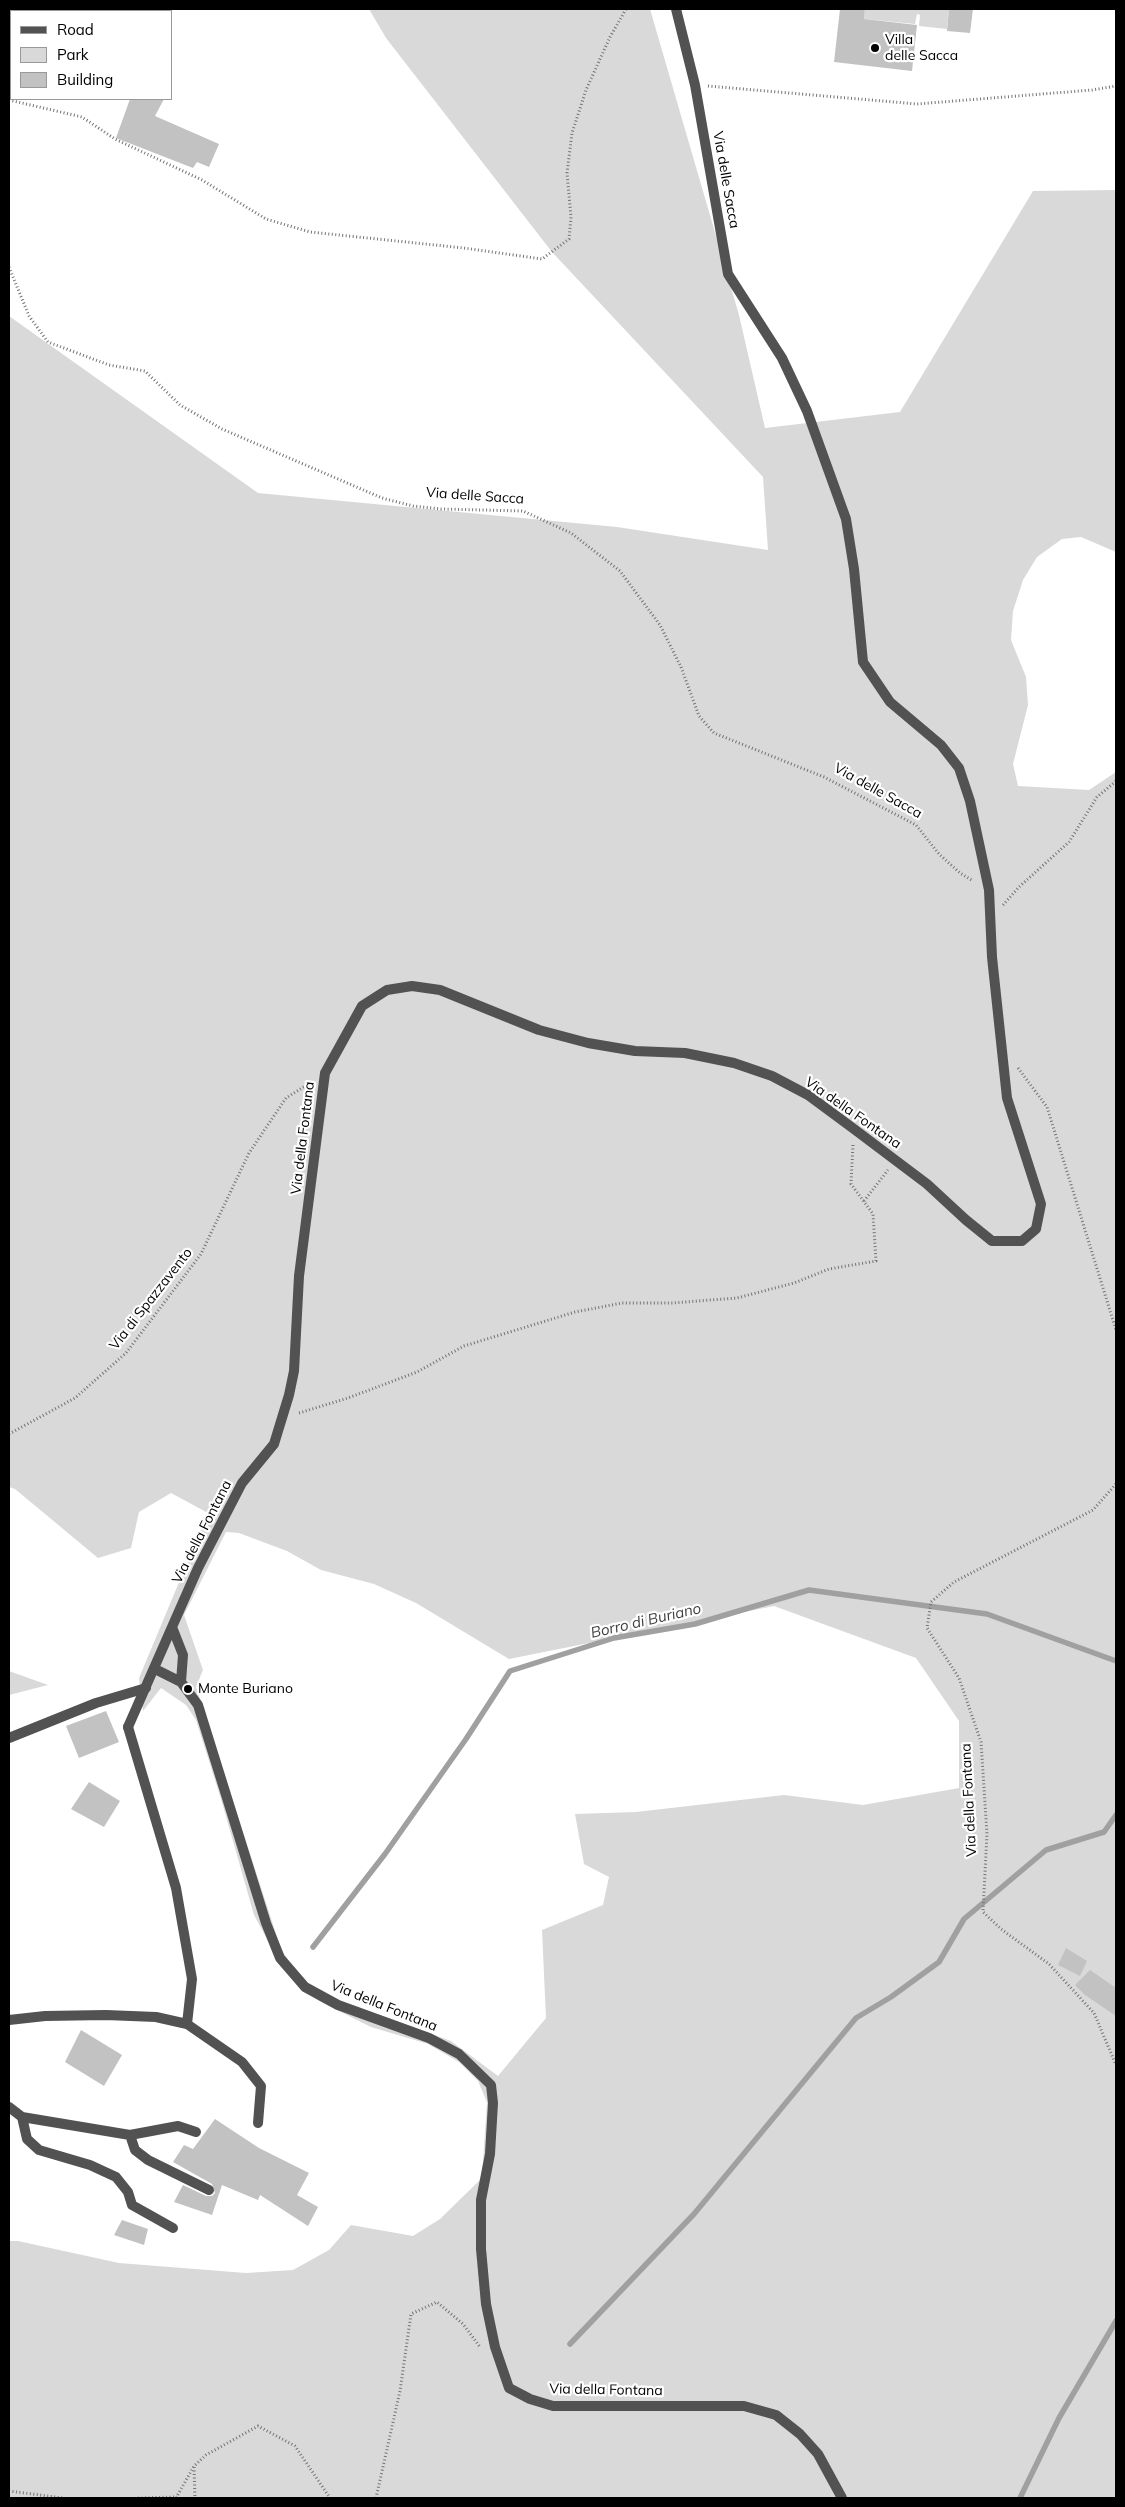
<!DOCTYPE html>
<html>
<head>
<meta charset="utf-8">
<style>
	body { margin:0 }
	#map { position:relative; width:1125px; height:2507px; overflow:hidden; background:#fff; font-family:Mulish,sans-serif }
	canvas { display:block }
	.frame { position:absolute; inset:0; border:10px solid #000; pointer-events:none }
	.legend { position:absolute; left:10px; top:10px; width:162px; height:90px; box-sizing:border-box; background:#fff; border:1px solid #999; margin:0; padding:6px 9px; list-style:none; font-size:15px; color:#000 }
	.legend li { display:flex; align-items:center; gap:10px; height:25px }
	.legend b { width:25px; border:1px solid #999 }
</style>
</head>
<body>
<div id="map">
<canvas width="1125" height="2507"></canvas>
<div class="frame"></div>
<ul class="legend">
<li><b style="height:6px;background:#525252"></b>Road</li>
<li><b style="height:14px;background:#d9d9d9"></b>Park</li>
<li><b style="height:14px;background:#c2c2c2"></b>Building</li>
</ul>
</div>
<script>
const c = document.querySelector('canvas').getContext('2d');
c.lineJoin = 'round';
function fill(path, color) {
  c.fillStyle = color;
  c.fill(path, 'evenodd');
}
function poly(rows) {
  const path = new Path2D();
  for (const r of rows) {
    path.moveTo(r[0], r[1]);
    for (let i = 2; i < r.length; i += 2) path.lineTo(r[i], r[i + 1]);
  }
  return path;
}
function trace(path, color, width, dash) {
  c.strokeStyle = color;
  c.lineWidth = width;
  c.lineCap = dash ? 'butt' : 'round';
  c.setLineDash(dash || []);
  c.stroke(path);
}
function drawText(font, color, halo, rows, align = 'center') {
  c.font = font + ' Mulish,sans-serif';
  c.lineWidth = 4.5;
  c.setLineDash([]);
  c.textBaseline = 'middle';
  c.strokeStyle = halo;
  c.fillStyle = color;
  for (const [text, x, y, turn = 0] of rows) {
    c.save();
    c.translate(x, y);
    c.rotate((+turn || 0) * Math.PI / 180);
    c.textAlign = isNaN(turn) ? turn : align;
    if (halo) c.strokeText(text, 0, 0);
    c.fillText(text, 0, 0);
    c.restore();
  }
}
fill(poly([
	[369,9,650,9,739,315,765,428,900,412,1033,191,1116,190,1116,552,1081,537,1062,539,1037,557,1023,580,1013,611,1011,640,1026,677,1028,705,1013,764,1018,786,1089,790,1116,772,1116,2498,9,2498,9,2241,18,2241,119,2263,246,2273,293,2270,329,2250,351,2225,413,2236,440,2219,482,2178,487,2102,478,2081,459,2062,428,2044,371,2027,319,2001,302,1988,282,1967,254,1915,221,1799,196,1720,186,1705,161,1688,143,1711,139,1678,208,1513,171,1493,139,1512,131,1548,98,1558,15,1489,9,1487,9,316,258,493,617,527,768,550,763,477,552,252,386,38],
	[226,1532,239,1533,287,1551,321,1570,374,1584,416,1603,509,1659,774,1606,916,1658,959,1721,959,1788,863,1805,784,1795,636,1812,575,1814,584,1864,609,1877,603,1905,542,1930,546,2018,498,2076,451,2041,333,1998,311,1986,295,1971,281,1949,196,1687,203,1670,184,1615],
	[865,9,949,9,947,29,919,26,920,15,917,14,915,24,864,19],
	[9,1671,48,1685,9,1695]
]), '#d9d9d9');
trace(poly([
	[313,1947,385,1854,466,1739,510,1671,614,1638,695,1624,809,1590,987,1614,1116,1661],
	[570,2344,694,2214,856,2018,891,1997,939,1962,964,1919,1046,1850,1104,1832,1116,1815],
	[1020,2498,1059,2418,1116,2321]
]), '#a0a0a0', 5.5);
fill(poly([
	[840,9,865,9,864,19,917,25,912,71,834,62],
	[949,9,973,9,970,33,947,31],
	[130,99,164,99,155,116,219,144,209,167,197,162,193,168,116,138],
	[106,1711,119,1742,79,1758,66,1726],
	[89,1782,120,1801,104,1827,71,1809],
	[1066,1948,1087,1961,1080,1976,1058,1965],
	[1090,1970,1116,1988,1116,2016,1085,1995,1075,1985],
	[81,2030,122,2055,104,2086,65,2062],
	[215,2119,259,2148,309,2173,297,2195,318,2207,308,2226,260,2195,258,2200,222,2185,212,2215,174,2202,183,2185,206,2196,212,2196,215,2193,212,2184,173,2162,184,2145,193,2149],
	[122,2220,148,2229,144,2245,114,2235]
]), '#c2c2c2');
trace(poly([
	[708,86,917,104,1092,90,1116,86],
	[9,100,82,117,115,139,202,180,266,219,310,232,464,248,542,259,569,239,571,217,567,173,572,133,586,90,610,37,626,9],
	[9,267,29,316,48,342,109,365,145,371,180,405,222,429,382,498,413,506,441,509,523,511,571,533,620,571,660,625,681,667,699,716,714,733,824,777,916,825,939,854,960,873,973,881],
	[1003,905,1019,887,1069,842,1097,797,1116,781],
	[1018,1068,1047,1107,1116,1330],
	[864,1201,888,1170],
	[299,1413,348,1398,417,1372,464,1346,575,1312,622,1303,672,1303,737,1298,794,1283,829,1269,876,1261,873,1214,851,1184,853,1144],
	[9,1434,75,1398,126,1353,201,1254,249,1153,286,1098,310,1083],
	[1116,1484,1093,1510,954,1582,931,1602,927,1628,959,1678,981,1742,987,1834,983,1912,1001,1929,1049,1964,1094,2013,1116,2065],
	[194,2467,195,2498],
	[9,2491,63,2498],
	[138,2498,177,2497],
	[176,2498,194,2466,206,2455,258,2426,295,2446,330,2498],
	[376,2498,400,2391,411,2314,437,2302,463,2324,480,2347]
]), '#747474', 3, [1, 2.5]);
trace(poly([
	[128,1727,176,1888,192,1979,187,2024],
	[9,1738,96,1703,146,1688],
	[9,2020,45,2016,106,2015,156,2017,187,2024,242,2062,261,2086,258,2123],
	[9,2107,22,2117,130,2135,178,2126,196,2132],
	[22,2117,27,2139,39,2150,90,2165,116,2177,128,2192,132,2205,173,2228],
	[130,2135,135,2150,148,2160,209,2190]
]), '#525252', 10);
trace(poly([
	[172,1627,183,1655,181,1682,198,1705,266,1923,280,1958,305,1987,338,2005,429,2038,459,2054,491,2085,493,2103,490,2154,481,2200,481,2249,486,2304,495,2347,509,2388,530,2399,553,2406,744,2406,776,2415,800,2434,818,2454,842,2498],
	[155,1669,181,1682],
	[128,1727,198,1568,242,1483,274,1444,289,1395,294,1371,299,1276,325,1073,362,1006,387,990,412,986,440,990,539,1030,588,1043,635,1051,685,1053,734,1063,772,1076,808,1095,854,1129,927,1184,966,1220,992,1241,1022,1241,1036,1229,1041,1204,1007,1098,992,957,989,890,970,801,959,768,941,745,890,702,863,662,854,569,846,519,807,411,782,358,728,274,695,85,676,9]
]), '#525252', 10);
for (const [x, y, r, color] of [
	[875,48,5,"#000"],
	[188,1689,5,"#000"]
]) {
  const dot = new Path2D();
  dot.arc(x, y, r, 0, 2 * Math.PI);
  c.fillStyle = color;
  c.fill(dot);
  trace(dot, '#fff', 2);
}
drawText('14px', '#000', '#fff', [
	["Villa",885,40],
	["delle Sacca",885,56],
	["Monte Buriano",198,1689]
], 'left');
drawText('14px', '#000', '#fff', [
	["Via delle Sacca",726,180,80],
	["Via delle Sacca",475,496,4],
	["Via delle Sacca",878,791,29],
	["Via della Fontana",853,1113,35],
	["Via della Fontana",303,1138,-83],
	["Via di Spazzavento",151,1299,-52],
	["Via della Fontana",202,1532,-63],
	["Via della Fontana",969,1800,-93],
	["Via della Fontana",384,2006,22],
	["Via della Fontana",606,2390,1]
]);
drawText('italic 15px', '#414141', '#fff', [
	["Borro di Buriano",646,1621,-13]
]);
</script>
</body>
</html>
